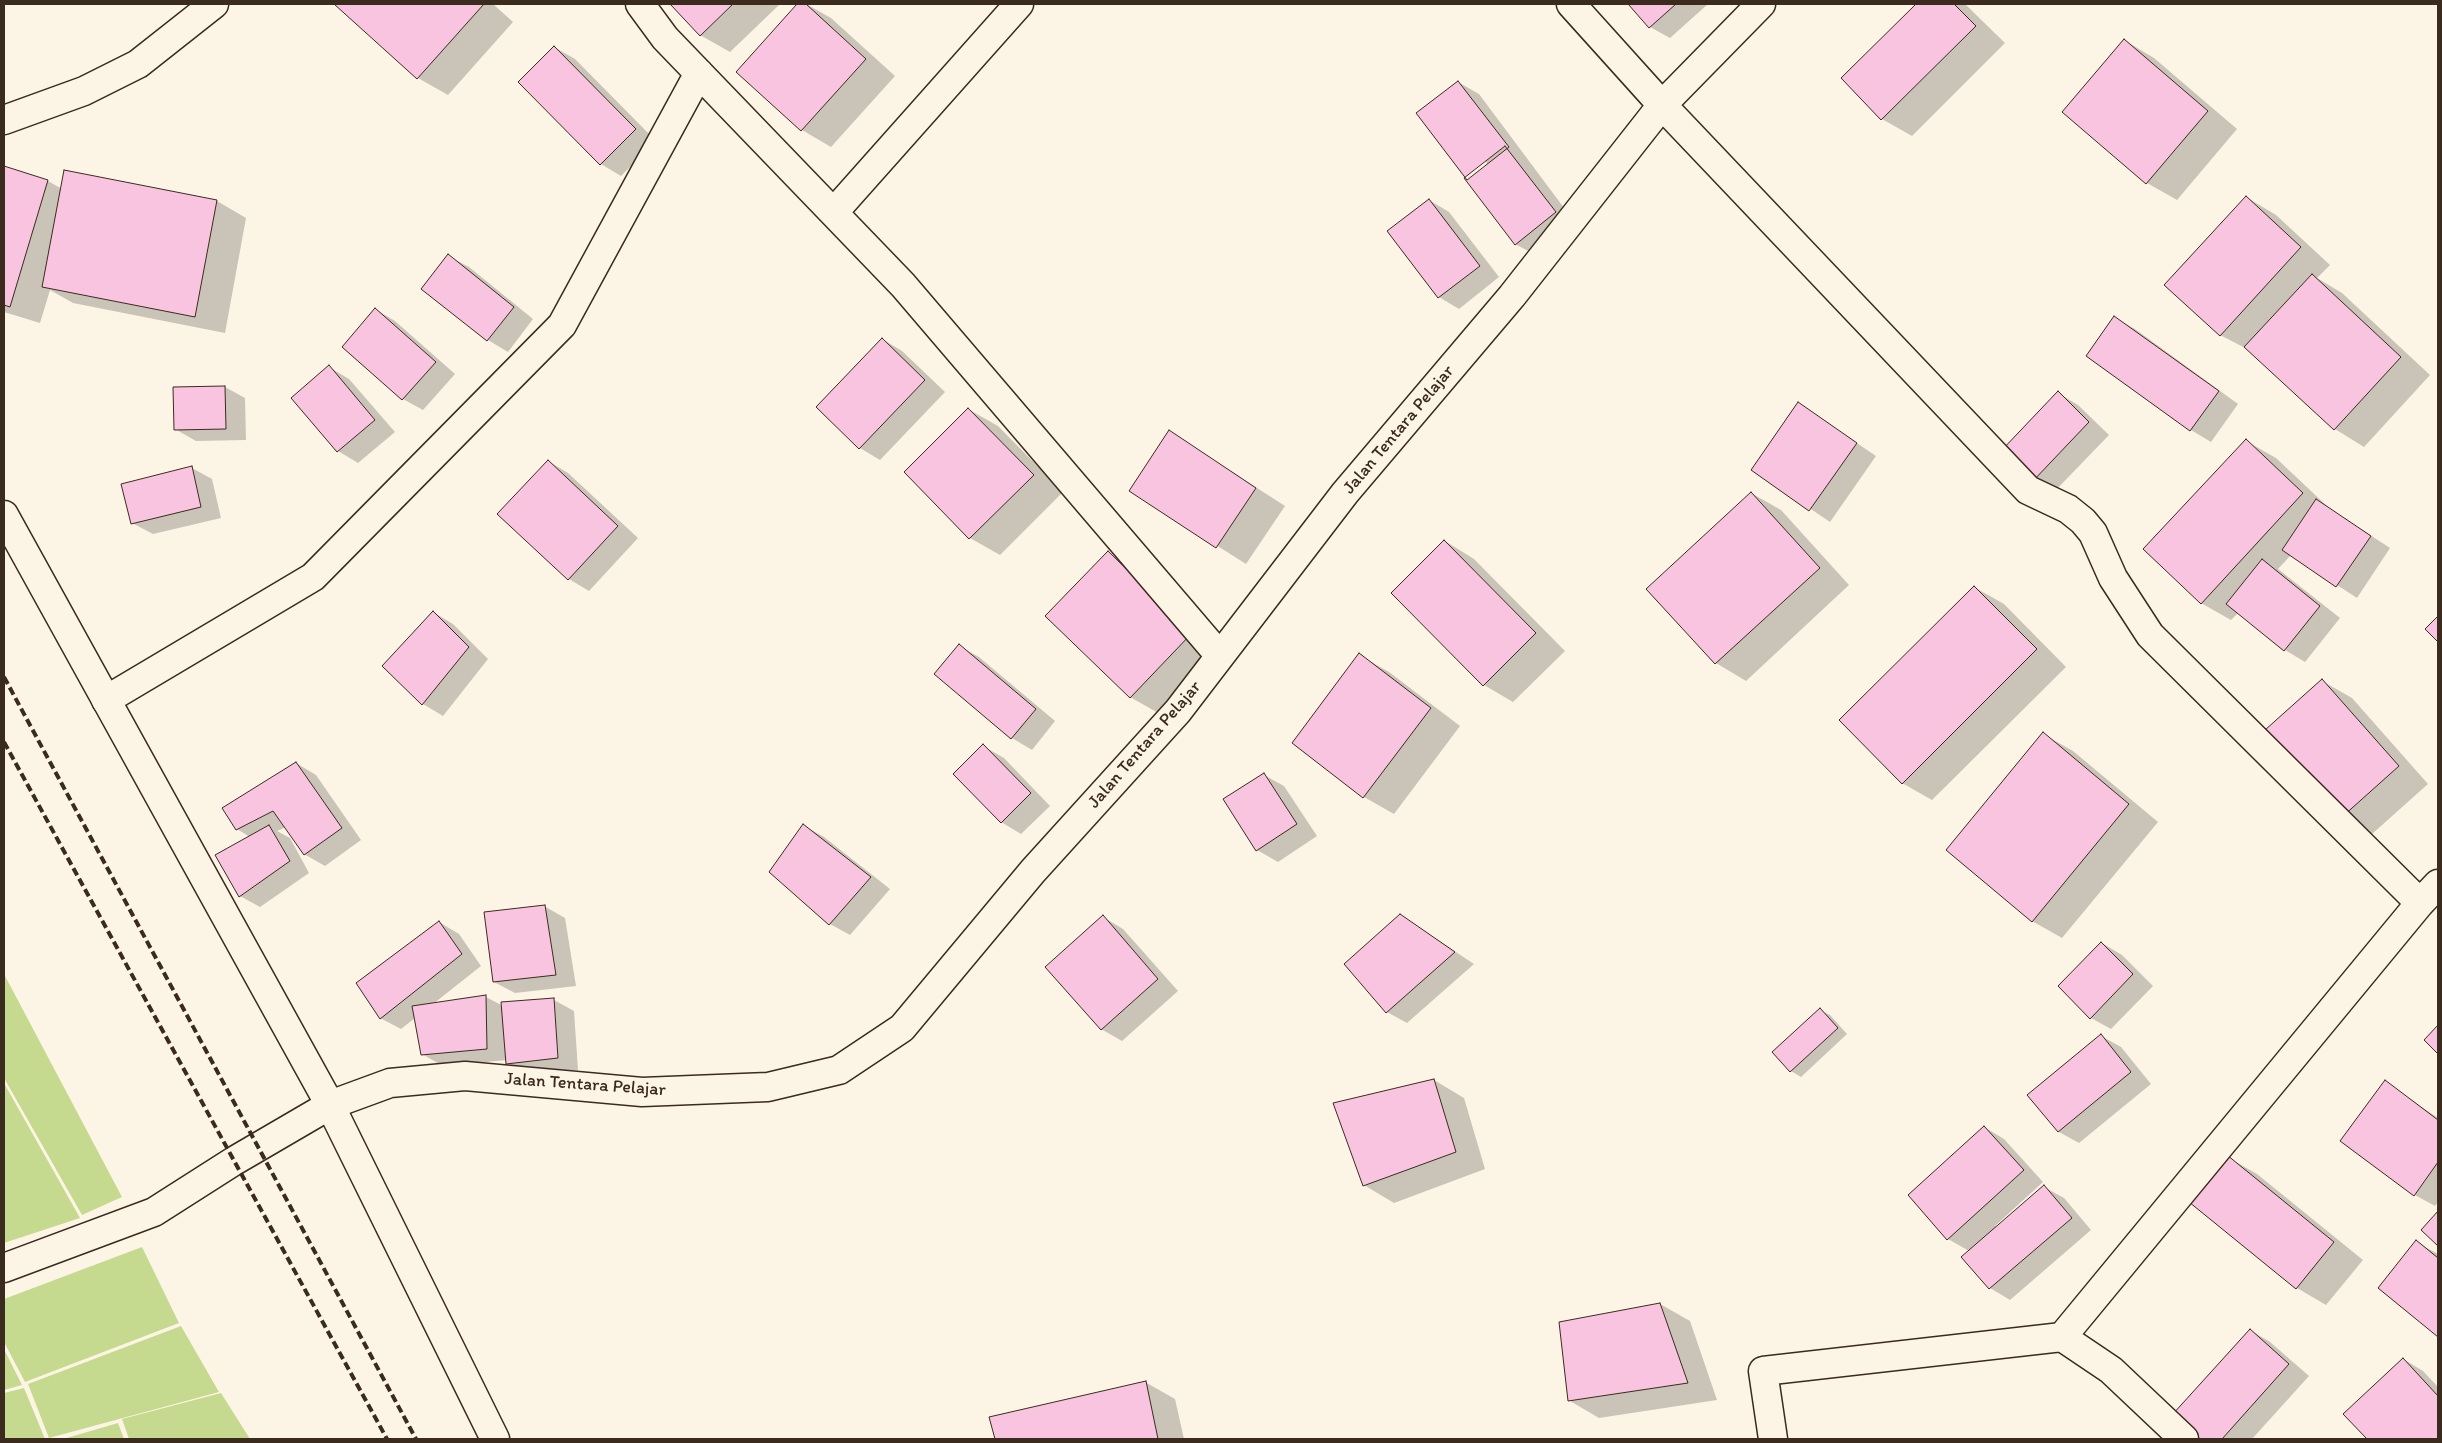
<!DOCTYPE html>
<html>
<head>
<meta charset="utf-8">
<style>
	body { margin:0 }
	#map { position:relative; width:2442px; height:1443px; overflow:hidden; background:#fcf5e5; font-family:Itim,sans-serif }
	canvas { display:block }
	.frame { position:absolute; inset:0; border:5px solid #3b2a1e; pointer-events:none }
</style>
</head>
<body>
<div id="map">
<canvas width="2442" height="1443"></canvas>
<div class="frame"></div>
</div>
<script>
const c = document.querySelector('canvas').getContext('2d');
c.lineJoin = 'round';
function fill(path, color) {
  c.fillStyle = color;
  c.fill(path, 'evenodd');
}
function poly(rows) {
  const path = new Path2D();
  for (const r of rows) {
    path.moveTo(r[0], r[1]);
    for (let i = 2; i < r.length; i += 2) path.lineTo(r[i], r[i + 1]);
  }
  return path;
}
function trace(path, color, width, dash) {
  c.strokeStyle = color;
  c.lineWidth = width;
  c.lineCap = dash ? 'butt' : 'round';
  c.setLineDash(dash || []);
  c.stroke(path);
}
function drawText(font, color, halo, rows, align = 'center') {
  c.font = font + ' Itim,sans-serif';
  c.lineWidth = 4;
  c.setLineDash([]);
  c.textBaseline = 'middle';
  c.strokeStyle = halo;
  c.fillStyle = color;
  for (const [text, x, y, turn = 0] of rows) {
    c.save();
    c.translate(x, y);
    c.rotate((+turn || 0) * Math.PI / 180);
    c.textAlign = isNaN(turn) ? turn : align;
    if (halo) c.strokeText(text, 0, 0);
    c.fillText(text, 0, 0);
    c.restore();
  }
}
fill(poly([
	[4,974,122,1197,82,1215,4,1078],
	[4,1083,80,1218,4,1243],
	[142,1247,179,1323,25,1382,4,1342,4,1299],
	[181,1326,219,1392,49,1438,28,1384],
	[4,1349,22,1385,4,1390],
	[24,1388,45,1439,4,1439,4,1393],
	[221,1393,250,1439,129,1439,122,1419],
	[118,1423,124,1439,63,1439]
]), '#c6da8f');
fill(poly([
	[336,4,493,4,513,22,448,95,418,78],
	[671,4,780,4,730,52,700,35],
	[799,4,806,4,831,18,895,76,831,147,802,130,738,72],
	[1629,4,1708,4,1670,38,1650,27],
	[1918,4,1965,4,2005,43,1912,136,1882,119,1842,78],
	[2124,40,2154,58,2237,129,2177,200,2147,183,2063,112],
	[554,47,575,59,656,141,621,176,601,164],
	[1458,82,1479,94,1576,224,1536,255,1515,244],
	[4,167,48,181,62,189,217,201,246,218,225,333,73,303,50,290,40,323,4,312],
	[2246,197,2276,215,2330,265,2317,278,2342,293,2430,375,2364,447,2335,429,2251,351,2220,335],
	[1429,200,1449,212,1499,277,1459,309,1439,297],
	[448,256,469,267,533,319,508,352,488,340,423,289],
	[375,309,395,321,455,374,423,410,403,399,344,347],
	[2115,318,2135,329,2238,404,2211,442,2191,430,2088,356],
	[882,339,902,351,945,392,880,460,860,448,818,407],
	[329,367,349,379,395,432,358,463,338,451,293,398],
	[225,387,245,398,246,440,196,441,175,429],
	[2058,393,2078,405,2109,435,2053,493,2033,481],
	[1799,404,1876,456,1830,522,1753,470],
	[968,409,998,426,1063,492,1000,555,970,538],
	[1170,432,1285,506,1246,564,1131,491],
	[2246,441,2276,458,2329,508,2390,548,2357,598,2291,555,2278,569,2340,618,2305,662,2285,650,2238,613,2231,620,2201,603],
	[548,461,568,473,638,538,589,591,569,579],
	[192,468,212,479,221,518,153,534,132,523],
	[1751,493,1781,510,1849,585,1746,681,1716,663,1648,589],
	[1445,541,1474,559,1565,651,1513,702,1484,685],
	[1108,553,1138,570,1221,651,1160,714,1130,697],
	[1974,587,2004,604,2066,667,1932,800,1902,783],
	[433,612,453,624,488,659,443,716,423,704,384,666],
	[959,646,979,657,1055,721,1032,750,1012,738,935,674],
	[1359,655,1389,672,1460,726,1394,814,1364,797,1293,742],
	[2322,681,2352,698,2428,784,2372,834,2343,816],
	[2043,734,2073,751,2158,822,2062,938,2032,921],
	[983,746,1004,758,1050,806,1021,834,1001,822],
	[296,763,316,775,361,840,325,866,304,854,286,827,277,831,290,838,309,873,260,907,240,896,250,837,237,829],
	[1264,775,1284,786,1317,836,1278,862,1257,850],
	[804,826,824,837,890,889,850,935,830,924],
	[544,906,565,918,576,986,515,993,494,982],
	[1400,915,1474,964,1407,1023,1387,1012],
	[1103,917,1123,929,1178,991,1122,1041,1101,1029],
	[439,922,459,934,481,966,433,1004,486,997,503,1006,554,1000,574,1011,578,1070,528,1075,508,1063,507,1060,443,1066,422,1054,415,1018,401,1029,380,1018],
	[2102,943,2122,955,2153,986,2111,1029,2091,1018],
	[1820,1010,1830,1015,1847,1034,1801,1077,1791,1071],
	[2101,1036,2121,1047,2151,1084,2079,1143,2059,1132],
	[1434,1080,1464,1098,1485,1169,1394,1203,1364,1185],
	[2385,1082,2438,1118,2438,1202,2435,1206,2415,1195],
	[1984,1127,2004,1139,2043,1182,1995,1226,1997,1227,2044,1187,2064,1198,2091,1230,2010,1300,1990,1288,1963,1257,1969,1251,1948,1239],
	[2227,1157,2257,1174,2363,1260,2326,1305,2297,1288],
	[2416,1242,2438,1254,2438,1335,2379,1287],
	[1660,1304,1690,1321,1717,1400,1599,1418,1570,1401],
	[2250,1330,2270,1342,2309,1376,2252,1439,2200,1439,2174,1415],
	[2403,1359,2423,1371,2438,1387,2438,1439,2369,1439,2345,1414],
	[1145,1382,1175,1399,1184,1439,996,1439,991,1418]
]), '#0003');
const building = poly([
	[334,4,484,4,417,79,334,4],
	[670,4,733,4,700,36,670,4],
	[797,4,806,4,866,59,801,131,736,72,797,4],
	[1628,4,1676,4,1649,28,1628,4],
	[1916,4,1954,4,1976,26,1881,120,1841,78,1916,4],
	[2124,39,2208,111,2146,184,2062,112,2124,39],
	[554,46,636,129,600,165,518,82,554,46],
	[1458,81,1509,147,1467,180,1416,113,1458,81],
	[1505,146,1556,212,1515,245,1464,178,1505,146],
	[4,166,48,180,10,307,4,305,4,166],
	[64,170,217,200,195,317,42,287,64,170],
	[2246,196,2301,247,2220,336,2164,285,2246,196],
	[1429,199,1480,266,1438,298,1387,231,1429,199],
	[448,254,514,307,487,341,421,289,448,254],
	[2312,274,2401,357,2334,430,2244,347,2312,274],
	[375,308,436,362,402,400,342,347,375,308],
	[2114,316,2219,391,2190,431,2086,356,2114,316],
	[882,338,925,380,859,449,816,407,882,338],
	[329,365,375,420,337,452,291,398,329,365],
	[225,386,226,429,174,430,173,387,225,386],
	[2058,391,2089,422,2032,482,2001,451,2058,391],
	[1798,402,1857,443,1809,511,1751,470,1798,402],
	[968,408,1034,475,969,539,904,472,968,408],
	[1169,430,1256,488,1216,548,1129,491,1169,430],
	[2246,439,2303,493,2201,604,2143,549,2246,439],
	[548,460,618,526,568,580,497,514,548,460],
	[192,466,201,507,131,524,121,484,192,466],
	[1751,492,1820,568,1715,664,1646,589,1751,492],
	[2316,499,2371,536,2336,587,2282,550,2316,499],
	[1444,540,1536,633,1483,686,1391,593,1444,540],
	[1108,551,1192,633,1130,698,1045,616,1108,551],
	[2262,559,2320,606,2284,651,2226,604,2262,559],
	[1974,586,2037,649,1902,784,1839,720,1974,586],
	[433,611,469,647,422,705,382,666,433,611],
	[2438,616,2438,642,2425,629,2438,616],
	[959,644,1036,709,1011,739,934,674,959,644],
	[1359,653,1431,708,1363,798,1292,743,1359,653],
	[2322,679,2399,766,2342,817,2265,730,2322,679],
	[2043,732,2129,804,2032,922,1946,850,2043,732],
	[983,744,1031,793,1001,823,953,774,983,744],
	[296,762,342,828,304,855,273,811,236,830,222,808,296,762],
	[1264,773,1297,824,1256,851,1223,799,1264,773],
	[803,824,871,877,829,925,769,872,803,824],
	[269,825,290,861,239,897,215,855,269,825],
	[545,905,556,975,493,982,484,912,545,905],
	[1400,914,1455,952,1386,1013,1344,964,1400,914],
	[1103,915,1158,979,1101,1030,1045,967,1103,915],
	[439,921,462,954,380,1019,356,983,439,921],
	[2101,942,2133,974,2090,1019,2058,986,2101,942],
	[486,995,487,1049,421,1055,412,1006,486,995],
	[554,998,558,1058,506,1064,501,1002,554,998],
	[1820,1008,1838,1028,1790,1072,1772,1052,1820,1008],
	[2438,1025,2438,1054,2424,1040,2438,1025],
	[2101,1034,2131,1072,2058,1132,2027,1095,2101,1034],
	[1434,1079,1456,1152,1363,1186,1333,1103,1434,1079],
	[2385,1080,2438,1120,2438,1162,2414,1196,2340,1141,2385,1080],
	[1984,1126,2024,1170,1947,1240,1908,1195,1984,1126],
	[2227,1155,2334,1242,2296,1289,2189,1202,2227,1155],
	[2044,1185,2072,1218,1989,1289,1961,1257,2044,1185],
	[2438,1211,2438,1246,2421,1230,2438,1211],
	[2416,1240,2438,1258,2438,1337,2378,1288,2416,1240],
	[1660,1303,1688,1383,1568,1401,1559,1322,1660,1303],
	[2250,1329,2289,1364,2222,1439,2198,1439,2172,1415,2250,1329],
	[2403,1358,2438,1396,2438,1439,2367,1439,2343,1414,2403,1358],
	[1146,1381,1158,1439,995,1439,989,1417,1146,1381]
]);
fill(building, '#f9c4e0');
trace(building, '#3b2a1e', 1);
const minor = poly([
	[640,4,665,38,903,285,1220,656],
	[1571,4,1662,105,2028,490,2068,509,2083,521,2093,533,2113,578,2150,635,2420,903,2438,884],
	[4,120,84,91,138,64,214,4],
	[834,212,1019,4],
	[106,700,313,577,562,325,699,73],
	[4,1268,154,1212,234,1161,330,1105,390,1083,465,1076,642,1092,768,1087,839,1070,902,1028,1033,871,1178,711,1345,493,1512,296,1662,105,1761,4],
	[2062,1337,2111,1370,2184,1439],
	[1773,1439,1763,1371,2062,1337,2420,903]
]);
const tertiary = poly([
	[4,515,330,1105,495,1439]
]);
trace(minor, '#3b2a1e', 31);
trace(tertiary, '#3b2a1e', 31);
trace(minor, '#fcf5e5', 28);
trace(tertiary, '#fcf5e5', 28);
trace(poly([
	[4,677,416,1439],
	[4,742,387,1439]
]), '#3b2a1e', 4, [8, 4]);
drawText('18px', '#3b2a1e', '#fcf5e5', [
	["Jalan Tentara Pelajar",1399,430,-50],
	["Jalan Tentara Pelajar",1145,745,-49],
	["Jalan Tentara Pelajar",585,1085,4]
]);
</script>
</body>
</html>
